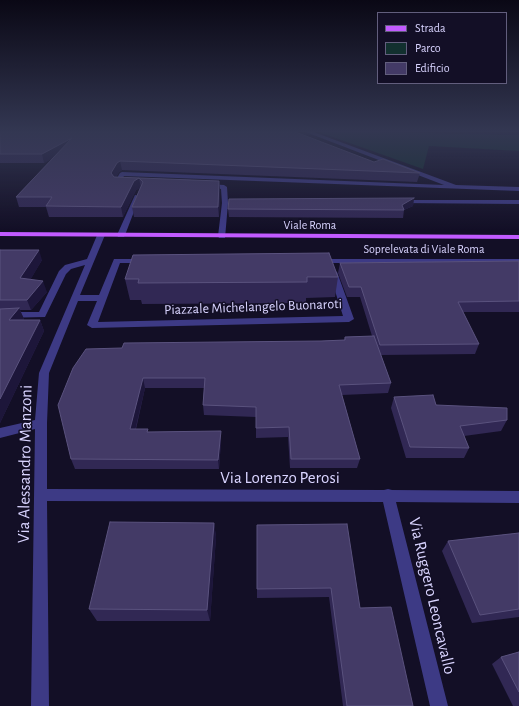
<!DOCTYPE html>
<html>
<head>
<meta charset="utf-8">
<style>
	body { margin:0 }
	#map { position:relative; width:519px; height:706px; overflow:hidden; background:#130f26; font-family:"Alegreya Sans",sans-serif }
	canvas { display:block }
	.legend { position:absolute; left:377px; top:12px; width:130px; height:72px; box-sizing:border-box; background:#130f26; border:1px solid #625e7d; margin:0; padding:5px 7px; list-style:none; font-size:12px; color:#d9d4ff }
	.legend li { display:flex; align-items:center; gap:8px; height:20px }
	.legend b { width:20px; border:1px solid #625e7d }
</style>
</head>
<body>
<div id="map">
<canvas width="519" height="706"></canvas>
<ul class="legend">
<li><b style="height:5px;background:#c25bff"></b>Strada</li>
<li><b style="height:11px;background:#12302f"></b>Parco</li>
<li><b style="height:11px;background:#433a66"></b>Edificio</li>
</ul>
</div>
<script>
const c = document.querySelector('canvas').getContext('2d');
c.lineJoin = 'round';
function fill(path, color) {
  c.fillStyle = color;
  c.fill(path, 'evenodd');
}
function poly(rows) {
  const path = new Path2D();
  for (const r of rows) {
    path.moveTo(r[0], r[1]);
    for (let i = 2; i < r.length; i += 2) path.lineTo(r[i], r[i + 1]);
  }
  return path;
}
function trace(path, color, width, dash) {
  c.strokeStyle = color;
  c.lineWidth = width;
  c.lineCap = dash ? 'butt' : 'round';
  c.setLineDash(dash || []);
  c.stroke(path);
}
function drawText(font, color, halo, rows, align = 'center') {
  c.font = font + ' "Alegreya Sans",sans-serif';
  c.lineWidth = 3;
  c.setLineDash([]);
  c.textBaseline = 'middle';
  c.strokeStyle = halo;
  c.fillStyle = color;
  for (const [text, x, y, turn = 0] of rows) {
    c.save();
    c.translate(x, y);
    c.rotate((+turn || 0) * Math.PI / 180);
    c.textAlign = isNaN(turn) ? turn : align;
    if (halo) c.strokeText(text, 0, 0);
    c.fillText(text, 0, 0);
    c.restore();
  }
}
fill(poly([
	[323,131,519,135,519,151,429,146,423,169,321,133]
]), '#12302f');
fill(poly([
	[303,131,311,131,456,185,519,187,519,191,124,176,121,181,125,182,125,184,117,185,114,183,120,173,122,172,444,185,303,131],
	[207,184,224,185,227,187,228,203,225,238,219,238,218,236,222,203,221,189,205,187,205,185,207,184],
	[135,195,140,196,125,235,124,237,118,237,117,235,135,195],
	[399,200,519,200,519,204,397,203,397,201,399,200],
	[98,233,104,233,105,235,80,295,99,295,114,259,145,259,149,261,145,263,120,263,98,322,343,316,329,272,333,270,337,272,354,319,349,322,92,328,87,325,97,301,78,301,49,373,47,423,47,489,384,490,388,489,392,490,519,491,519,503,396,502,448,706,430,706,383,502,47,501,49,706,31,706,35,429,0,438,0,428,35,420,39,373,85,265,71,269,66,274,45,317,0,318,0,312,39,312,59,271,65,265,87,259,98,233],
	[325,259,519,259,519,263,325,263,325,259]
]), '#3d3a85');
fill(poly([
	[0,232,519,235,519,239,0,236,0,232]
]), '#c25bff');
fill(poly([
	[0,131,374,162,420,173,417,182,122,170,119,172,116,177,219,181,220,190,219,217,134,217,132,207,140,188,136,190,123,217,49,217,46,207,19,207,16,197,53,158,44,163,0,163],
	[414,198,413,206,404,210,403,218,229,217,228,209],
	[0,250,42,260,30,280,47,292,31,310,20,310,24,319,23,320,40,320,44,331,0,423],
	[519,261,519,312,463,312,479,344,475,354,381,355,391,383,388,393,342,395,360,459,357,468,290,468,288,437,256,438,256,417,204,415,203,405,204,388,145,388,136,429,149,432,221,441,219,469,75,469,71,459,73,368,321,341,344,340,345,337,372,336,360,297,347,297,338,273,340,263],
	[338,277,335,297,306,298,306,303,142,304,141,300,130,300,125,279],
	[394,397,436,405,507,420,501,431,464,436,469,448,464,458,406,458,391,408],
	[214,523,216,537,210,621,97,621,89,609],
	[257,525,360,608,413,706,343,706,329,597,257,598],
	[519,533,519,617,472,623,442,551,448,541],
	[519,652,519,706,513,706,492,664,501,657]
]), '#312854');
fill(poly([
	[72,138,75,146,44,163,42,154],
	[120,161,122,170,119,172,113,182,111,173,117,163],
	[139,178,141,188,136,190,123,217,121,207,134,181],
	[219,181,220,190,219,217,218,207],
	[414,198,413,206,404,210,402,205],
	[39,250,42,260,25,289,20,278],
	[43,281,47,292,31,310,27,300],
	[19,308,24,319,14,331,9,320],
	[40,320,44,331,0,423,0,399],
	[143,378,145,388,133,439,130,429],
	[221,431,221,441,219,469,218,460],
	[214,523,216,537,210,621,207,610]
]), '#1d163a');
const building = poly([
	[0,131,293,131,374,162,383,159,420,173,120,161,117,163,111,173,114,177,219,181,218,207,132,207,143,182,139,178,134,181,121,207,46,206,52,197,16,197,72,138,42,154,0,154,0,131],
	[414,198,402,205,404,210,228,209,229,199,414,198],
	[0,250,39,250,20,278,43,281,27,300,0,300,0,250],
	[329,253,338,277,307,277,307,282,138,283,139,279,125,279,133,255,329,253],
	[519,261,519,301,458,302,479,344,380,345,361,287,349,287,340,263,519,261],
	[19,308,9,320,40,320,0,399,0,309,19,308],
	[374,336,391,383,339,385,360,459,291,459,289,427,256,428,256,407,203,405,205,378,143,378,130,429,148,429,147,432,221,431,218,460,71,459,58,405,73,368,86,349,122,348,124,343,321,341,345,340,345,337,374,336],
	[433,395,436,405,507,408,507,420,460,426,469,448,410,447,394,397,433,395],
	[110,522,214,523,207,610,89,609,110,522],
	[347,524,360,608,391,607,413,706,347,706,331,588,257,589,257,525,347,524],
	[519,533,519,609,480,615,448,541,519,533],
	[519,652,519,692,501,657,519,652]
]);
fill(building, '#433a66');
trace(building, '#5a527e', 1);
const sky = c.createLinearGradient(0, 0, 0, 230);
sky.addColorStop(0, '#0a0815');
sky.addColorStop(0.57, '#333752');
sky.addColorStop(1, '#33375200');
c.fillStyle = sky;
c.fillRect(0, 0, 519, 230);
drawText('12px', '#d9d4ff', '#130f26', [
	["Viale Roma",310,225],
	["Soprelevata di Viale Roma",424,249]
]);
drawText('14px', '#d9d4ff', '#130f26', [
	["Piazzale Michelangelo Buonaroti",253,307,-2]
]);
drawText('17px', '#d9d4ff', '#130f26', [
	["Via Alessandro Manzoni",25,464,-89],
	["Via Lorenzo Perosi",280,478],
	["Via Ruggero Leoncavallo",432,596,77]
]);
</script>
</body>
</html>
